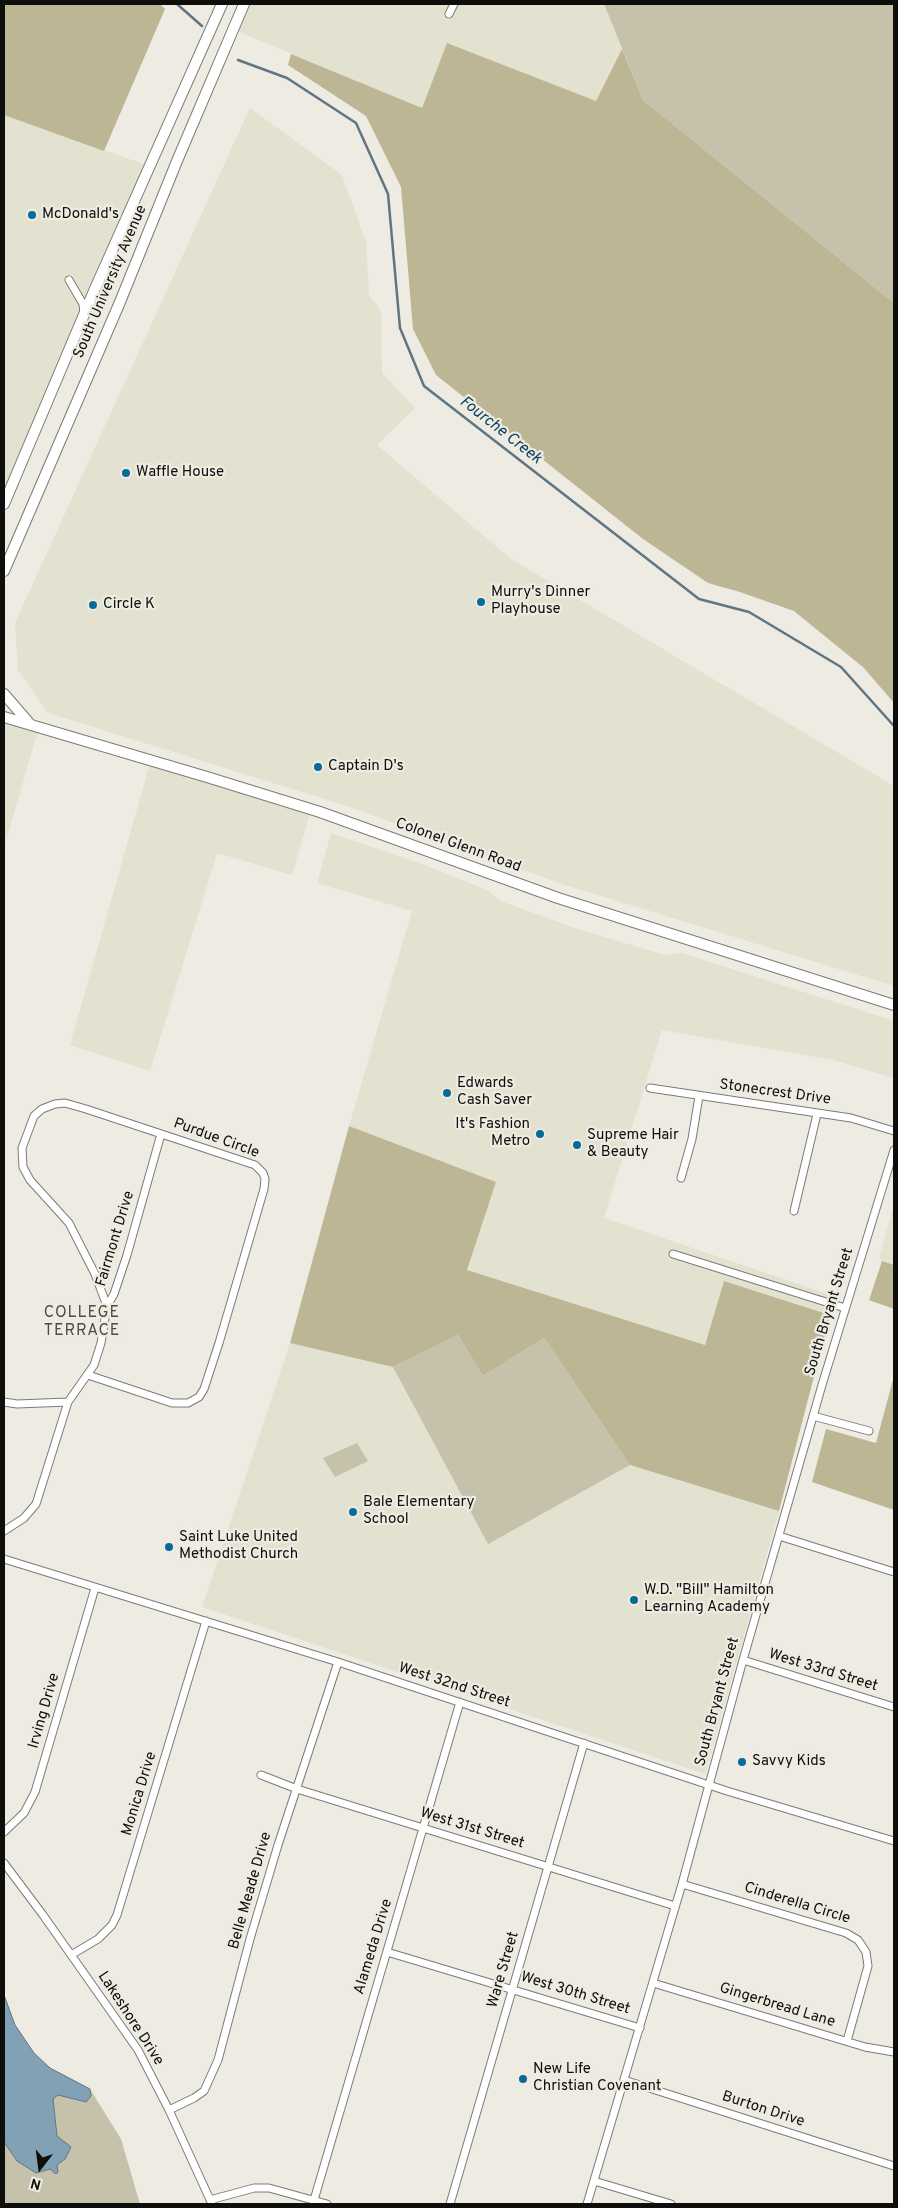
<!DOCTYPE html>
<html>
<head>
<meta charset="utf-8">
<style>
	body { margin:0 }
	#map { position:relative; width:898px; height:2208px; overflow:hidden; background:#edebe2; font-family:Overpass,sans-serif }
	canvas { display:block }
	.frame { position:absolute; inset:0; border:5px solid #0e0e0b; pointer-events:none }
	.north { position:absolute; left:15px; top:2143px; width:50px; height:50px; -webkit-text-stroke:4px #edebe2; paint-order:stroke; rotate:195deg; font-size:14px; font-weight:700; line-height:20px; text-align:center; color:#0e0e0b }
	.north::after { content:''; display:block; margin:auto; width:18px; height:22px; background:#0e0e0b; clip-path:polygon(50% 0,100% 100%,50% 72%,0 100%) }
</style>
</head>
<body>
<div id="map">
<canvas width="898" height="2208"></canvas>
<div class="frame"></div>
<div class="north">N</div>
</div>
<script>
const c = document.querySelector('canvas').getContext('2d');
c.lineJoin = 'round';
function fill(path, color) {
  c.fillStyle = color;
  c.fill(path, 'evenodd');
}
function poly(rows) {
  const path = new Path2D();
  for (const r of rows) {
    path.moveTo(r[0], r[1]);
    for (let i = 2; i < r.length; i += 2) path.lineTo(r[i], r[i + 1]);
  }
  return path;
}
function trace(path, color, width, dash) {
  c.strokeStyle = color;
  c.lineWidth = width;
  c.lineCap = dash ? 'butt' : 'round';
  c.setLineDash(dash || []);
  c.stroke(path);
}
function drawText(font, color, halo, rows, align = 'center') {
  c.font = font + ' Overpass,sans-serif';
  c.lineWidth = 4.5;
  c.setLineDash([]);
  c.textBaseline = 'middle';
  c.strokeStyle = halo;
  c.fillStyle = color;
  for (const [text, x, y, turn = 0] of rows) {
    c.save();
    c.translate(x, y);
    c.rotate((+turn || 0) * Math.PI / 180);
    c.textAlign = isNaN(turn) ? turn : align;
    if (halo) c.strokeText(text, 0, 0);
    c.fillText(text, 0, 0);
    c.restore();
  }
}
fill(poly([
	[244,4,604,4,622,49,596,101,447,43,422,108,232,29],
	[250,108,342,175,366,242,369,295,381,311,382,373,415,408,377,445,511,559,894,786,894,986,562,884,344,805,48,713,18,670,15,623],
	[4,115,149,166,4,512],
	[4,717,39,727,4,848],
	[151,760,311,810,292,875,217,853,150,1071,70,1045],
	[331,833,427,866,487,890,503,902,575,928,664,955,682,953,894,1021,894,1078,833,1060,662,1030,604,1218,840,1298,830,1315,724,1281,705,1345,467,1270,496,1182,349,1126,412,911,317,883],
	[894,1203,894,1265,879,1259],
	[290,1343,393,1367,630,1465,779,1511,705,1774,202,1607]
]), '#e3e1d0');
fill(poly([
	[604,4,894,4,894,303,643,100],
	[458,1335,483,1376,544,1338,630,1465,488,1544,393,1367],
	[357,1443,368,1461,335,1477,323,1458],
	[90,2089,121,2139,140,2204,4,2204,4,2142,17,2161,36,2173,50,2169,56,2174,56,2165,65,2159,57,2136,53,2099,58,2095,86,2102,91,2096]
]), '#c5c1aa');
fill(poly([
	[4,4,160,4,165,9,104,151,4,115],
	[447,43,596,101,622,49,643,100,894,303,894,703,864,668,794,611,740,592,708,583,643,539,436,375,413,329,401,187,366,116,288,65,291,54,422,108],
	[349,1126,496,1182,467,1270,705,1345,724,1281,830,1315,779,1511,630,1465,544,1338,483,1376,458,1335,393,1367,290,1343],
	[882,1261,894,1265,894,1309,869,1300],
	[894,1376,894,1510,812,1482,826,1429,876,1443]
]), '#bdb695');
const water = poly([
	[4,1995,15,2025,34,2053,50,2068,90,2089,91,2096,86,2102,58,2095,53,2099,57,2136,71,2147,65,2159,57,2165,58,2172,56,2174,50,2169,36,2173,17,2161,4,2142,4,1995]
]);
fill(water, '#82a1b5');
trace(water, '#5f7582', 1);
trace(poly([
	[177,4,202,26],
	[238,60,287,78,356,123,388,194,400,328,424,386,699,599,749,612,841,667,894,726]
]), '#5f7582', 2.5);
const street = poly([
	[449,14,454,4],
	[69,280,83,304,84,314],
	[650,1088,851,1118,894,1131],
	[681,1178,692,1139,699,1096],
	[794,1211,817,1114],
	[673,1254,845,1308],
	[88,1375,172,1403,188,1403,199,1397,204,1389,219,1343,264,1189,265,1179,263,1173,255,1165,86,1109,65,1103,55,1104,42,1109,34,1116,22,1148,23,1167,30,1180,69,1223,95,1274,107,1306],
	[4,1402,17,1404,68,1402],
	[813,1416,869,1431],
	[4,1531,24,1518,36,1504,68,1402,94,1365,101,1343,107,1306,114,1294,127,1255,161,1134],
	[779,1536,894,1572],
	[4,1559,338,1662,727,1791,894,1841],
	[743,1660,894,1707],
	[261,1775,297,1789,675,1906],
	[4,1832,24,1813,35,1792,95,1588],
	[4,1863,43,1915,138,2050,169,2110,212,2204],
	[682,1884,846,1933,858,1940,866,1952,868,1966,847,2041],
	[387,1952,640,2028],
	[71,1955,98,1939,112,1925,117,1915,206,1621],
	[653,1983,865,2047,894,2052],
	[624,2080,894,2166],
	[169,2110,194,2098,204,2091,218,2060,250,1939,278,1845,338,1662],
	[594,2181,671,2204],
	[210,2200,254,2188,269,2188,327,2204],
	[314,2200,460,1702],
	[450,2204,584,1743],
	[587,2204,682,1884,743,1660,822,1385,894,1150]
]);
const secondary = poly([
	[4,504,94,291,222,4],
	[4,571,120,302,177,161,244,4],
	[4,694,30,724]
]);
const primary = poly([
	[4,717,207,777,320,812,558,898,894,1005]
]);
trace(street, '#7c7b73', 9);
trace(secondary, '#7c7b73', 12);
trace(primary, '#7c7b73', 12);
trace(street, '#fff', 7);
trace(secondary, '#fff', 10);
trace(primary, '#fff', 10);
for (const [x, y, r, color] of [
	[32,215,5,"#086a99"],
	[126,473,5,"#086a99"],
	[481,602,5,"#086a99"],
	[93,605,5,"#086a99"],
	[318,767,5,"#086a99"],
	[447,1093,5,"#086a99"],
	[540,1134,5,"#086a99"],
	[577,1145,5,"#086a99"],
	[353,1512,5,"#086a99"],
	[169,1547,5,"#086a99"],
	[634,1600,5,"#086a99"],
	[742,1762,5,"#086a99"],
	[523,2079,5,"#086a99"]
]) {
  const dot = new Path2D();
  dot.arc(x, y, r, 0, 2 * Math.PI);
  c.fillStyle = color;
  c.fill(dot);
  trace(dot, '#edebe2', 2);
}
drawText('15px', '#0e0e0b', '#edebe2', [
	["McDonald's",42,215],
	["Waffle House",136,473],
	["Murry's Dinner",491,593],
	["Playhouse",491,610],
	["Circle K",103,605],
	["Captain D's",328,767],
	["Edwards",457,1084],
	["Cash Saver",457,1101],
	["It's Fashion",530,1125,"right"],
	["Metro",530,1142,"right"],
	["Supreme Hair",587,1136],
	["& Beauty",587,1153],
	["Bale Elementary",363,1503],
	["School",363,1520],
	["Saint Luke United",179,1538],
	["Methodist Church",179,1555],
	["W.D. \"Bill\" Hamilton",644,1591],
	["Learning Academy",644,1608],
	["Savvy Kids",752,1762],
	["New Life",533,2070],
	["Christian Covenant",533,2087]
], 'left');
drawText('15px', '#0e0e0b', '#edebe2', [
	["South University Avenue",111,282,-67],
	["Colonel Glenn Road",458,846,20],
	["Stonecrest Drive",775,1093,8],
	["Purdue Circle",216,1139,20],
	["Fairmont Drive",116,1239,-73],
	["South Bryant Street",830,1312,-73],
	["West 33rd Street",823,1671,17],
	["West 32nd Street",454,1686,18],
	["South Bryant Street",718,1702,-75],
	["Irving Drive",45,1711,-74],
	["Monica Drive",140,1794,-73],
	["West 31st Street",472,1829,17],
	["Belle Meade Drive",251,1891,-74],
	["Cinderella Circle",797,1904,17],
	["Alameda Drive",374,1947,-73],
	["Ware Street",504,1970,-74],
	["West 30th Street",575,1994,17],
	["Gingerbread Lane",777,2006,17],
	["Lakeshore Drive",130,2019,57],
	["Burton Drive",763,2110,18]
]);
drawText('italic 16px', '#0a4462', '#edebe2', [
	["Fourche Creek",500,431,38]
]);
c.letterSpacing = '1px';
drawText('16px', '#4d4c44', '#edebe2', [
	["COLLEGE",82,1314],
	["TERRACE",82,1332]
]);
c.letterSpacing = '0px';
</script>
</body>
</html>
